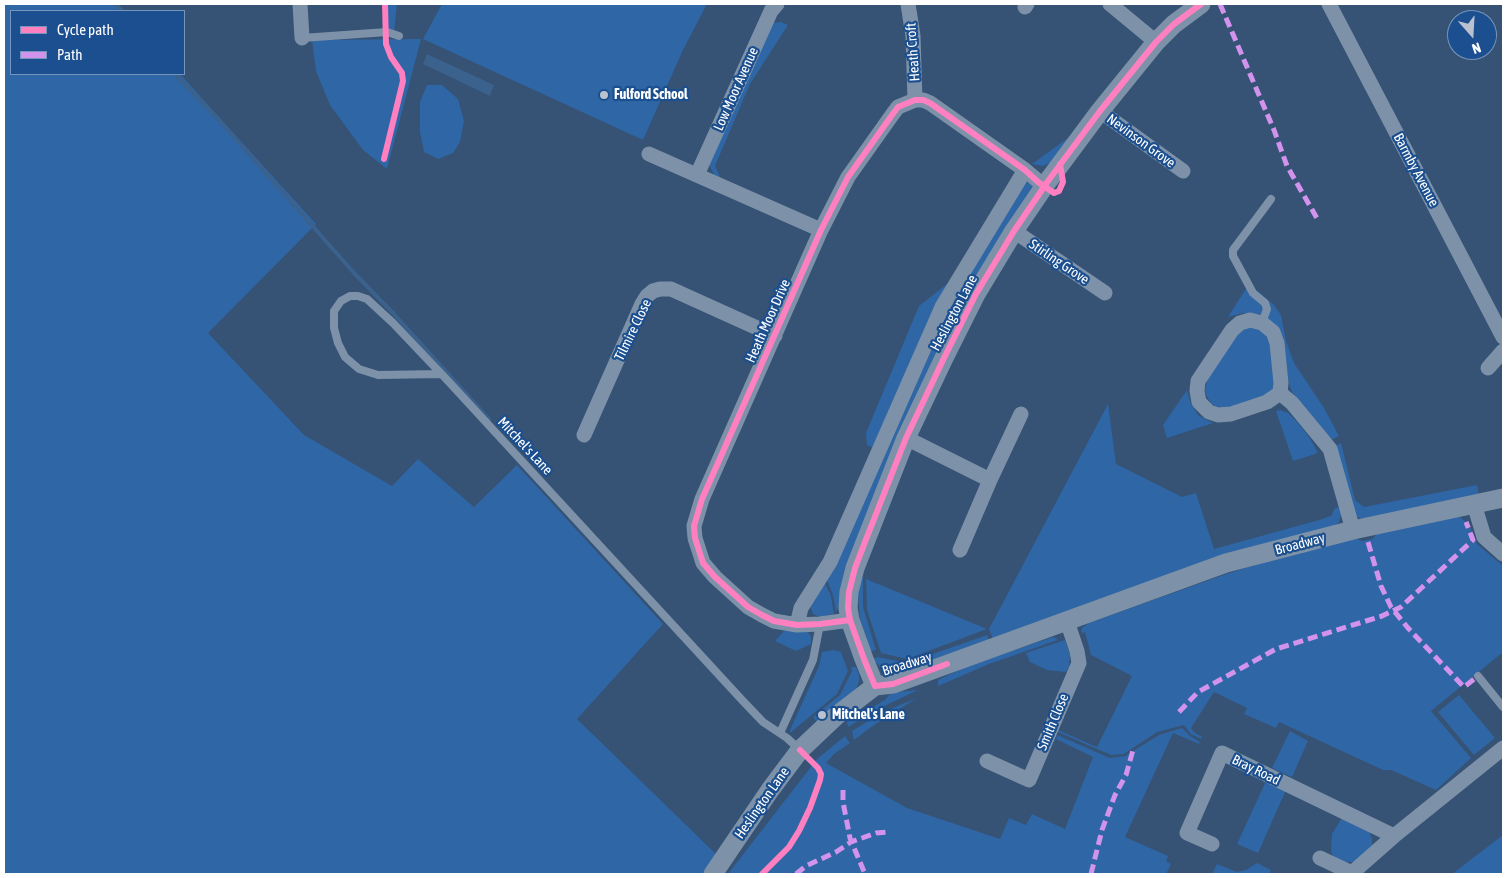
<!DOCTYPE html>
<html>
<head>
<meta charset="utf-8">
<style>
	body { margin:0 }
	#map { position:relative; width:1507px; height:878px; overflow:hidden; background:#365274; font-family:"Asap Condensed",sans-serif }
	canvas { display:block }
	.frame { position:absolute; inset:0; border:5px solid #fff; pointer-events:none }
	.legend { position:absolute; left:10px; top:10px; width:175px; height:65px; box-sizing:border-box; background:#1b4f8f; border:1px solid #7695bc; margin:0; padding:6px 9px; list-style:none; font-size:15px; color:#fff }
	.legend li { display:flex; align-items:center; gap:10px; height:25px }
	.legend b { width:25px; border:1px solid #7695bc }
	.north { position:absolute; left:1447px; top:10px; width:50px; height:50px; box-sizing:border-box; background:#1b4f8f; border:1px solid #7695bc; border-radius:50%; rotate:161deg; font-size:14px; font-weight:700; line-height:20px; text-align:center; color:#fff }
	.north::after { content:''; display:block; margin:auto; width:18px; height:22px; background:#b9c2ce; clip-path:polygon(50% 0,100% 100%,50% 72%,0 100%) }
</style>
</head>
<body>
<div id="map">
<canvas width="1507" height="878"></canvas>
<div class="frame"></div>
<ul class="legend">
<li><b style="height:6px;background:#ff80c0"></b>Cycle path</li>
<li><b style="height:6px;background:#d193ec"></b>Path</li>
</ul>
<div class="north">N</div>
</div>
<script>
const c = document.querySelector('canvas').getContext('2d');
c.lineJoin = 'round';
function fill(path, color) {
  c.fillStyle = color;
  c.fill(path, 'evenodd');
}
function poly(rows) {
  const path = new Path2D();
  for (const r of rows) {
    path.moveTo(r[0], r[1]);
    for (let i = 2; i < r.length; i += 2) path.lineTo(r[i], r[i + 1]);
  }
  return path;
}
function trace(path, color, width, dash) {
  c.strokeStyle = color;
  c.lineWidth = width;
  c.lineCap = dash ? 'butt' : 'round';
  c.setLineDash(dash || []);
  c.stroke(path);
}
function drawText(font, color, halo, rows, align = 'center') {
  c.font = font + ' "Asap Condensed",sans-serif';
  c.lineWidth = 4.5;
  c.setLineDash([]);
  c.textBaseline = 'middle';
  c.strokeStyle = halo;
  c.fillStyle = color;
  for (const [text, x, y, turn = 0] of rows) {
    c.save();
    c.translate(x, y);
    c.rotate((+turn || 0) * Math.PI / 180);
    c.textAlign = isNaN(turn) ? turn : align;
    if (halo) c.strokeText(text, 0, 0);
    c.fillText(text, 0, 0);
    c.restore();
  }
}
fill(poly([
	[4,4,118,4,125,11,11,11,11,74,180,74,316,224,208,333,304,435,392,486,418,459,474,507,517,465,663,624,577,719,720,858,706,874,4,874],
	[385,4,397,4,394,33,387,32],
	[442,4,707,4,683,50,643,140,423,39],
	[781,22,788,25,750,84,715,166,721,179,714,175,708,162,773,23],
	[421,39,387,169,363,150,330,105,316,71,312,40],
	[427,85,442,85,458,99,464,121,460,142,453,153,438,159,424,152,420,132,420,102],
	[1072,135,1050,163,1043,166,1032,164],
	[1025,182,1032,184,1033,187,993,251,836,612,833,595,826,578,942,315],
	[947,284,873,448,867,445,866,433,919,306],
	[1249,284,1273,304,1281,315,1286,341,1294,363,1324,408,1339,436,1331,440,1292,392,1289,384,1285,354,1270,321,1259,314,1243,313,1228,317],
	[1247,328,1257,328,1264,332,1272,349,1276,381,1273,390,1270,394,1231,408,1216,407,1211,403,1207,397,1205,391,1208,378,1239,332],
	[1187,390,1190,401,1198,415,1213,423,1167,438,1163,425],
	[1108,404,1116,464,1182,497,1196,493,1214,549,1319,520,1331,516,1335,508,1341,507,1341,515,1339,522,1335,526,994,642,989,629],
	[1280,410,1288,413,1298,423,1309,437,1318,453,1293,461,1276,411],
	[1341,443,1355,500,1364,507,1477,485,1479,496,1363,520,1354,515,1332,448],
	[1456,514,1466,522,1470,527,1477,544,1503,566,1503,652,1431,711,1471,758,1436,790,1391,770,1383,770,1279,722,1276,728,1244,714,1247,708,1214,692,1191,728,1194,732,1202,737,1201,739,1191,734,1184,725,1157,732,1124,754,1111,755,1058,732,1058,730,1097,747,1132,676,1091,655,1085,632,1082,633,1081,631,1082,628,1089,623,1229,573,1350,536,1362,541,1373,539,1379,529],
	[859,576,863,578,863,607,876,650,871,651,860,619,858,594],
	[866,579,987,629,907,659,881,653,867,610],
	[824,581,831,596,834,614,820,617,813,614,810,606],
	[799,630,808,632,811,637,811,644,796,651,775,641,784,631],
	[987,635,989,640,898,672,891,672,882,669,873,659,878,657,907,663],
	[1053,637,1058,640,989,664,938,686,938,680,970,665],
	[1065,640,1070,655,1069,667,1066,672,1047,670,1030,662,1026,653],
	[834,650,841,652,848,671,837,694,790,733,790,730,819,666,822,652],
	[851,667,856,667,859,674,859,681,856,690,851,696,816,721,813,717,840,695,852,671],
	[918,690,872,712,848,727,847,722,885,700,890,694,896,692],
	[1459,695,1495,738,1474,755,1438,712],
	[917,698,874,725,854,740,852,731,883,712],
	[1182,728,1190,736,1200,742,1199,744,1173,733,1125,837,1168,856,1166,861,1171,864,1166,874,728,874,817,759,845,736,850,743,834,754,826,763,907,808,1000,839,1009,818,1026,825,1032,814,1065,829,1093,757,1056,739,1057,735,1110,758,1125,756,1159,735],
	[1290,731,1308,741,1292,777,1272,768],
	[1266,781,1286,790,1258,853,1237,844],
	[1343,816,1369,830,1372,839,1372,846,1354,862,1347,862,1340,860,1333,856,1331,850,1332,834],
	[1503,835,1503,874,1452,874],
	[1257,863,1271,870,1269,874,1212,874,1217,864,1237,872,1246,870]
]), '#2f66a5');
fill(poly([
	[427,54,494,85,490,96,423,64]
]), '#3b618d');
trace(poly([
	[115,4,122,11],
	[175,74,220,121,354,273,393,313,489,419]
]), '#3b618d', 4);
trace(poly([
	[302,38,387,32,399,36],
	[1262,323,1267,309,1265,303,1253,293,1233,256,1233,250,1271,199],
	[441,374,378,375,359,369,345,357,338,343,334,328,334,311,341,301,350,296,358,296,367,299,393,323,449,382,742,700,763,722,787,738,800,750],
	[1478,676,1503,707],
	[780,733,813,660,820,624]
]), '#7d92a8', 8);
trace(poly([
	[300,4,302,38],
	[908,4,913,36,915,100],
	[1110,4,1156,42],
	[1329,4,1503,337],
	[1025,7,1027,4],
	[1100,111,1183,171],
	[649,154,821,230],
	[697,175,771,11,777,4],
	[1014,231,1105,293],
	[1488,368,1503,351],
	[1280,393,1267,402,1231,414,1218,415,1209,412,1199,402,1197,391,1198,381,1232,330,1240,323,1250,320,1262,323,1273,332,1277,343,1281,383,1280,393,1292,403,1330,449,1353,530],
	[584,435,642,304,647,296,653,291,660,289,671,289,775,336],
	[906,438,990,480],
	[1474,504,1484,537,1503,554],
	[960,550,990,480,1021,414],
	[850,620,820,624,797,625,774,621,762,615,748,607,715,577,703,563,695,538,694,526,702,499,821,230,848,177,892,115,898,107,915,100,923,100,930,103,1025,170,1044,186],
	[797,625,801,608,830,562,942,307,1025,170],
	[987,761,1029,780,1079,663,1077,651,1067,621],
	[1212,844,1187,833,1222,753,1394,836],
	[1320,858,1352,873,1394,836,1503,748]
]), '#7d92a8', 15);
trace(poly([
	[875,686,864,659,850,620,848,608,849,592,855,568,906,438,944,358,976,294,1014,231,1048,181,1100,111,1156,42,1174,24,1201,4],
	[875,686,893,684,918,675,1226,563,1353,530,1503,498],
	[713,874,770,790,800,750,836,716,875,686]
]), '#7d92a8', 19);
trace(poly([
	[1220,4,1274,130,1287,166,1318,220],
	[1368,542,1381,586,1391,607,1408,628,1464,687,1478,676],
	[1179,712,1198,692,1276,649,1382,616,1401,607,1473,540,1466,522],
	[843,790,843,802,850,838,865,874],
	[796,874,806,866,836,852,851,842,876,833,889,832],
	[1091,874,1102,830,1115,795,1126,775,1133,750]
]), '#d193ec', 5, [10, 5]);
trace(poly([
	[384,159,403,81,402,73,391,57,386,44,385,4],
	[850,620,820,624,797,625,774,621,762,615,748,607,715,577,703,563,695,538,694,526,702,499,821,230,848,177,892,115,898,107,915,100,923,100,930,103,1025,170,1038,182,1054,193,1059,191,1063,182,1060,164],
	[947,664,893,684,875,686,864,659,850,620,848,608,849,592,855,568,865,542,906,438,944,358,976,294,1014,231,1048,181,1100,111,1156,42,1174,24,1201,4],
	[762,874,789,847,799,831,810,808,820,780,821,774,818,768,800,750]
]), '#ff80c0', 6);
for (const [x, y, r, color] of [
	[604,95,5,"#b9c2ce"],
	[822,715,5,"#b9c2ce"]
]) {
  const dot = new Path2D();
  dot.arc(x, y, r, 0, 2 * Math.PI);
  c.fillStyle = color;
  c.fill(dot);
  trace(dot, '#1b4f8f', 2);
}
drawText('14px', '#fff', '#1b4f8f', [
	["Heath Croft",913,52,-94],
	["Low Moor Avenue",736,89,-66],
	["Nevinson Grove",1141,141,36],
	["Barmby Avenue",1416,170,62],
	["Stirling Grove",1059,262,34],
	["Heslington Lane",954,313,-62],
	["Heath Moor Drive",768,321,-66],
	["Tilmire Close",633,330,-64],
	["Mitchel's Lane",525,446,47],
	["Broadway",1300,544,-15],
	["Broadway",907,664,-17],
	["Smith Close",1053,722,-67],
	["Bray Road",1256,770,26],
	["Heslington Lane",762,803,-55]
]);
drawText('bold 14px', '#fff', '#1b4f8f', [
	["Fulford School",614,95],
	["Mitchel's Lane",832,715]
], 'left');
</script>
</body>
</html>
